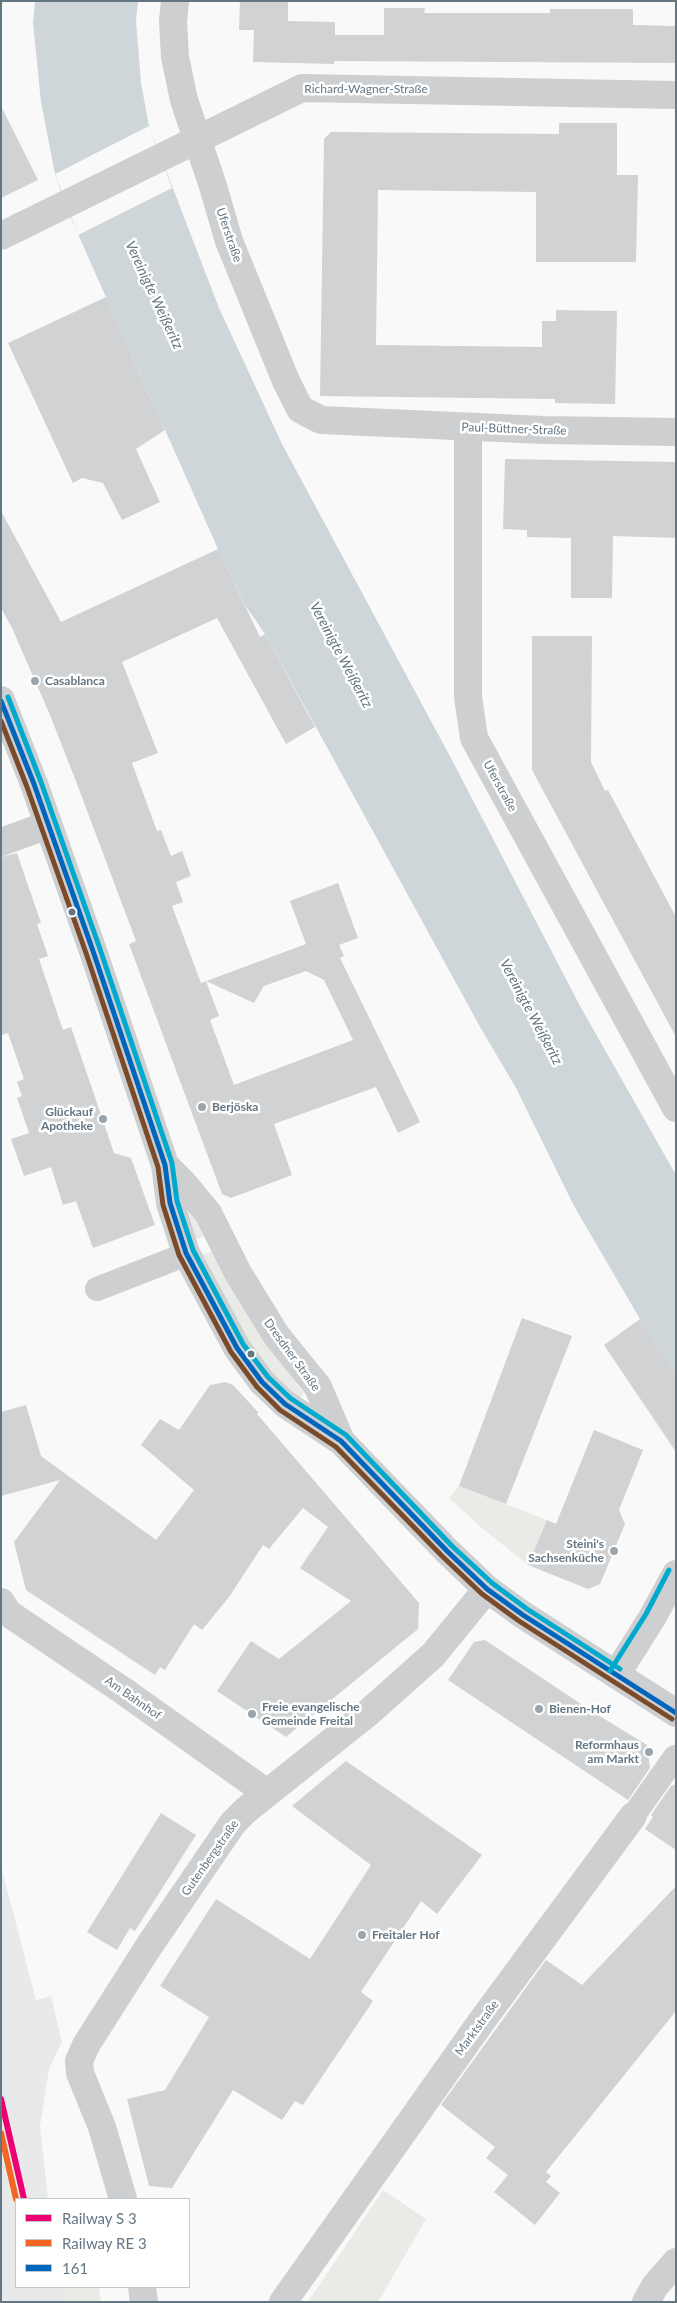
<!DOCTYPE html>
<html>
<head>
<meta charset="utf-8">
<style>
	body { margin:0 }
	#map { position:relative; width:677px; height:2303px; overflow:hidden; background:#f9f9f9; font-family:Lato,sans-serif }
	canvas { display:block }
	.frame { position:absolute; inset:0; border:2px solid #657683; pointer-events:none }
	.legend { position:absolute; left:15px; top:2198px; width:175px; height:90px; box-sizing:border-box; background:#fff; border:1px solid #c1c8cd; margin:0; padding:6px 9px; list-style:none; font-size:15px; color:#657683 }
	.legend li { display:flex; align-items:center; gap:10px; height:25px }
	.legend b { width:25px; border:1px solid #c1c8cd }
</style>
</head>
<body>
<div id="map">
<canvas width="677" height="2303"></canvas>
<div class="frame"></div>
<ul class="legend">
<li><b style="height:6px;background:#ed0172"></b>Railway S 3</li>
<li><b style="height:6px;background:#f26522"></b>Railway RE 3</li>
<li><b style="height:6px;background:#0065bd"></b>161</li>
</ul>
</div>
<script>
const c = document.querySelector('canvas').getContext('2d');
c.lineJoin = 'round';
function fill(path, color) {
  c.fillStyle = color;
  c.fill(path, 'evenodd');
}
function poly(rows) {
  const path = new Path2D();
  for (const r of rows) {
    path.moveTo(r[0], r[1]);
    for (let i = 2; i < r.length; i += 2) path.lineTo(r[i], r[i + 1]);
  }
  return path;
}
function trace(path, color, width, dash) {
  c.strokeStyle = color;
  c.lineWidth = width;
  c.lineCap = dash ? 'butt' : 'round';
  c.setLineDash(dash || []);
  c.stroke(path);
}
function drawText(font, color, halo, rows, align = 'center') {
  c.font = font + ' Lato,sans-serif';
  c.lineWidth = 5;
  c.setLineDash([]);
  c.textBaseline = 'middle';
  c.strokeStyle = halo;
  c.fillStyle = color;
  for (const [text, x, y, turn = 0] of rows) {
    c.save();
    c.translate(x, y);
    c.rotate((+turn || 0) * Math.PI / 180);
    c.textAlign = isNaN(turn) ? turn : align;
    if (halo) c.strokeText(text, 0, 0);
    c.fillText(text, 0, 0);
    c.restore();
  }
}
fill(poly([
	[1,1866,36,2000,51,1996,62,2042,49,2069,40,2126,48,2199,16,2199,16,2287,64,2287,67,2302,1,2302]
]), '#e8e9e9');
fill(poly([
	[180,1193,188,1200,205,1235,191,1242],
	[212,1251,234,1292,304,1394,299,1398,266,1374,198,1257],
	[459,1486,547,1520,528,1565,482,1528,449,1498],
	[383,2190,426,2219,378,2302,308,2302],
	[64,2287,99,2287,101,2302,67,2302]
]), '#e8ebe6');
fill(poly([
	[35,1,138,1,136,21,141,83,149,126,219,308,282,444,453,762,580,1006,676,1175,676,1372,640,1319,574,1206,516,1088,479,1025,265,634,245,605,218,549,65,205,55,174,41,102,33,23]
]), '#ced6d9');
fill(poly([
	[149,126,172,188,78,235,55,174]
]), '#f9f9f9');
fill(poly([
	[240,1,288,1,288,21,335,22,335,35,384,35,384,8,425,8,424,13,550,13,550,9,633,9,633,25,676,26,676,63,334,61,334,64,253,62,254,30,239,30],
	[1,106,38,180,1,198],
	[559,123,617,123,617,175,638,175,636,262,536,262,536,192,378,190,376,345,542,347,542,321,556,321,556,310,617,311,615,404,555,403,555,399,320,396,324,139,331,132,559,134],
	[106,297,165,430,136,449,160,502,122,520,103,483,82,478,73,483,8,343],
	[505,459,676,462,676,538,613,536,612,598,571,598,571,538,527,537,527,530,503,529],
	[1,511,61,622,218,549,260,637,265,634,315,727,286,744,217,618,122,662,158,753,132,763,157,831,161,830,171,856,182,851,191,876,176,882,183,902,172,906,201,983,306,944,290,901,338,883,358,938,339,945,344,956,340,958,420,1122,398,1133,376,1087,274,1124,292,1175,231,1198,222,1194,129,944,136,941,77,784,50,715,12,628,1,608],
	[306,971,324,980,353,1040,234,1085,210,1020,219,1016,206,981,254,1003,264,986],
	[532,636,592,636,591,762,605,791,608,790,676,917,676,1037,532,770],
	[17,853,41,923,37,924,48,956,39,959,63,1030,71,1027,114,1153,131,1158,155,1225,93,1248,76,1201,63,1205,51,1167,24,1176,11,1139,29,1133,17,1098,22,1096,17,1082,24,1079,8,1033,1,1035,1,857],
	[522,1318,572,1336,506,1504,459,1486],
	[640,1319,676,1372,676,1452,604,1345],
	[226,1382,233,1385,258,1412,257,1414,419,1603,418,1629,286,1737,217,1691,251,1641,279,1659,351,1601,300,1568,328,1527,303,1508,269,1549,263,1545,229,1597,202,1630,194,1624,165,1670,160,1667,155,1675,26,1590,14,1542,60,1480,1,1496,1,1412,26,1405,41,1456,156,1540,194,1490,141,1445,160,1419,179,1430,210,1385],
	[594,1430,643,1450,619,1510,625,1524,600,1584,588,1589,528,1565,547,1520,556,1524],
	[485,1640,593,1712,647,1745,650,1768,628,1800,448,1680,474,1642],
	[346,1761,482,1855,437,1914,421,1901,361,1992,373,2001,303,2105,295,2101,282,2120,233,2090,172,2188,149,2186,127,2099,165,2090,209,2017,160,1986,216,1899,310,1959,371,1865,292,1806],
	[676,1784,676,1850,645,1829,653,1817,651,1815,671,1786],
	[161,1813,196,1835,135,1931,130,1928,117,1950,87,1932],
	[676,1886,676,2011,546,2172,551,2176,546,2182,560,2193,535,2225,494,2192,508,2175,486,2158,495,2147,441,2105,546,1960,582,1985]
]), '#d0d2d3');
trace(poly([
	[97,1289,174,1259],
	[633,1816,675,1757]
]), '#cecfd0', 24);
trace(poly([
	[175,1,173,21,175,57,184,100,213,186,229,241,286,381,300,409,321,420,544,430,676,432],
	[1,236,302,88,676,95],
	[468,427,468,697,474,738,676,1108],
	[1,842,48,825],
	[1,1602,8,1613,122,1690,267,1793],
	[123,2199,102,2127,80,2073,79,2061,86,2045,149,1946,233,1823,246,1810,369,1712,433,1655,487,1589],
	[142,2287,144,2302],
	[283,2302,481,2022,633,1816],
	[646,2302,655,2286,676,2262]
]), '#cecfd0', 28);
trace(poly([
	[1,700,34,784,93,951,165,1165,170,1203,186,1253,237,1348,262,1382,285,1404,341,1441,447,1551,487,1589,523,1615,676,1713],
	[165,1165,183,1183,208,1213,238,1273,276,1335,318,1387,341,1441],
	[616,1675,652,1618,676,1574]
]), '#cecfd0', 28);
trace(poly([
	[1,701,34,784,93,951,165,1165,170,1203,186,1253,237,1348,262,1382,285,1404,341,1441,447,1551,487,1589,523,1615,676,1713]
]), '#0065bd', 5);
trace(poly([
	[1,721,27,787,86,953,158,1167,163,1205,179,1255,231,1352,257,1387,280,1410,336,1447,442,1556,482,1594,519,1621,672,1719]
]), '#7a4b2a', 5);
trace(poly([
	[8,697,41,782,100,949,172,1163,177,1201,193,1250,243,1344,268,1377,290,1398,346,1435,452,1546,492,1583,527,1609,620,1669],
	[610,1671,646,1614,669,1570]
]), '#00a9ce', 5);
trace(poly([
	[1,2099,24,2199]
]), '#ed0172', 6);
trace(poly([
	[1,2133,16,2199]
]), '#f26522', 6);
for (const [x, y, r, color] of [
	[35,681,5,"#99a4ac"],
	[72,912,4.5,"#657683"],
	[202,1107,5,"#99a4ac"],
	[103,1119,5,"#99a4ac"],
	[251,1354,4.5,"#657683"],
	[614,1551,5,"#99a4ac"],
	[539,1709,5,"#99a4ac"],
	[252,1714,5,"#99a4ac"],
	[649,1752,5,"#99a4ac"],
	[362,1935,5,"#99a4ac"]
]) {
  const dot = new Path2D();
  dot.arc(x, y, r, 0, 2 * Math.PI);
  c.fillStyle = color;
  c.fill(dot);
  trace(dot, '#fff', 2);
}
drawText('12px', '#657683', '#fff', [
	["Richard-Wagner-Straße",366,89],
	["Uferstraße",229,235,71],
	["Paul-Büttner-Straße",514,429,2],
	["Uferstraße",500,786,61],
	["Dresdner Straße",292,1355,54],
	["Am Bahnhof",133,1698,35],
	["Gutenbergstraße",210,1858,-55],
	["Marktstraße",477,2028,-54]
]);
drawText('bold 12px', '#657683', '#fff', [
	["Casablanca",45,681],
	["Berjöska",212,1107],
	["Glückauf",93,1112,"right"],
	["Apotheke",93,1126,"right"],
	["Steini's",604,1544,"right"],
	["Sachsenküche",604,1558,"right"],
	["Freie evangelische",262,1707],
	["Gemeinde Freital",262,1721],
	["Bienen-Hof",549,1709],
	["Reformhaus",639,1745,"right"],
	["am Markt",639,1759,"right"],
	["Freitaler Hof",372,1935]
], 'left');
drawText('italic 14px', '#60757c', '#fff', [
	["Vereinigte Weißeritz",154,295,65],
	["Vereinigte Weißeritz",341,655,62],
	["Vereinigte Weißeritz",531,1012,62]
]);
</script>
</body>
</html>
